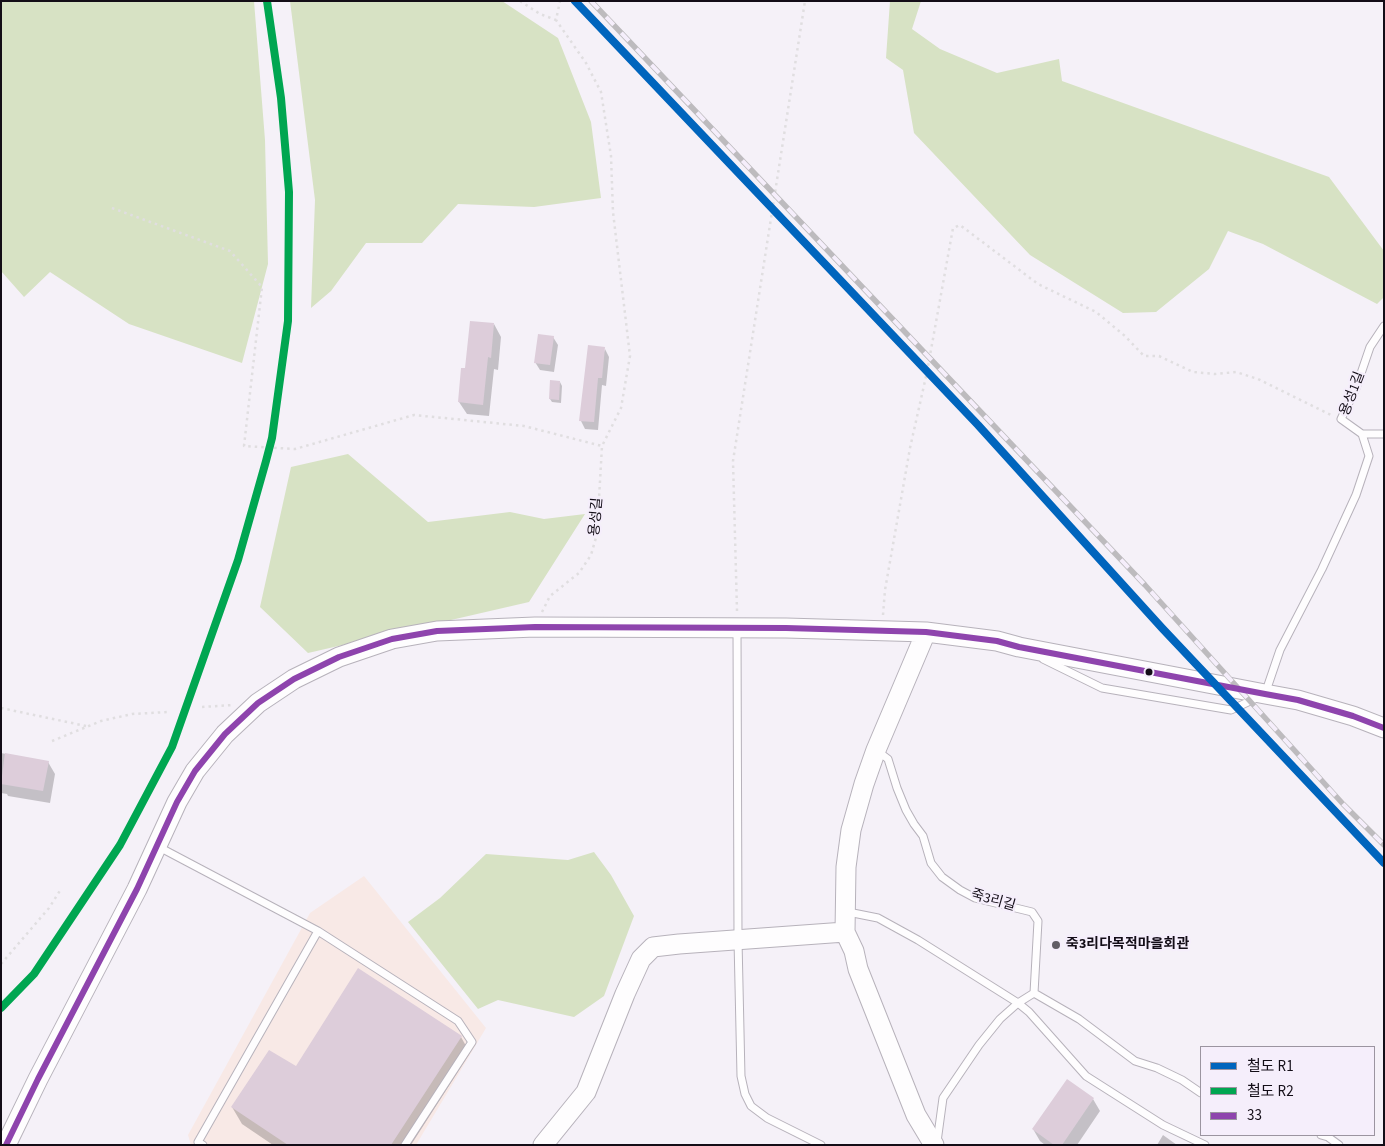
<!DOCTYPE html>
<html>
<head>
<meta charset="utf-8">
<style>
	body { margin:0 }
	#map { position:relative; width:1385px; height:1146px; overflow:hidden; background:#f5f1f8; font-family:"Source Sans 3","Noto Sans KR",sans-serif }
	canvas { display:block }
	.frame { position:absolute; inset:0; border:2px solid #130d17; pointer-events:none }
	.legend { position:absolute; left:1200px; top:1046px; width:175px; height:90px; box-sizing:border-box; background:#f5eefb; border:1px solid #9b94a0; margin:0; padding:6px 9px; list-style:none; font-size:15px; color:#130d17 }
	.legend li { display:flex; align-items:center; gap:10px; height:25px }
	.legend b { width:25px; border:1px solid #9b94a0 }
</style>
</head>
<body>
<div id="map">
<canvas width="1385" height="1146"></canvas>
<div class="frame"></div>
<ul class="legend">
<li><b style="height:6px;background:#0065bd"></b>철도 R1</li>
<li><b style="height:6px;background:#00a651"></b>철도 R2</li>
<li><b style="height:6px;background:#8e44ad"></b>33</li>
</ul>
</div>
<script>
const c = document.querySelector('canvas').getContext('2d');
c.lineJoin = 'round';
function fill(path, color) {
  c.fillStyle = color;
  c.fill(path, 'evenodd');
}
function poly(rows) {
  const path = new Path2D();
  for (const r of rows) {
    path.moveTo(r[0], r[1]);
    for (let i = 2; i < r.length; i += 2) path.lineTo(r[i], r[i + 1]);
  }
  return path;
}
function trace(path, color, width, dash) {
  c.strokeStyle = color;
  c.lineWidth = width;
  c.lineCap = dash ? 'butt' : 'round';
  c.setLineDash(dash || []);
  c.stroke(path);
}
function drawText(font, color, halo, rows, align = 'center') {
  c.font = font + ' "Source Sans 3","Noto Sans KR",sans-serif';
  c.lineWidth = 4.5;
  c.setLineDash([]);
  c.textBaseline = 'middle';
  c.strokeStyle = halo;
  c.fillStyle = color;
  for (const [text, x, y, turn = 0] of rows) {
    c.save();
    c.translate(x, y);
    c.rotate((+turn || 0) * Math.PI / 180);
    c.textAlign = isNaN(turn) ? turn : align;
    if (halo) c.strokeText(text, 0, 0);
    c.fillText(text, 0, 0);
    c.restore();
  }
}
fill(poly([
	[364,876,486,1028,416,1145,191,1145,188,1135,310,913]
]), '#f8e9e6');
fill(poly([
	[1,1,254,1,265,140,268,264,242,363,129,324,50,272,24,297,1,271],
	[290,1,502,1,558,38,591,122,601,198,534,207,458,204,422,243,366,243,331,291,311,308,315,200],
	[890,1,921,1,912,29,940,49,997,73,1059,59,1062,81,1329,177,1384,251,1384,297,1377,304,1263,244,1228,231,1209,269,1156,312,1123,313,1030,255,914,133,903,70,886,58],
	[348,454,428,522,510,512,544,519,585,514,529,602,308,653,260,607,291,467],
	[594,852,611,875,634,916,604,996,574,1017,498,1000,478,1009,408,922,440,898,486,854,568,860]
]), '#d7e2c4');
fill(poly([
	[494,324,501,337,498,370,494,369,489,416,467,414,459,402,466,370],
	[553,337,558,345,554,372,540,370,535,362],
	[605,349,609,357,606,386,602,385,598,430,585,429,581,421],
	[560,382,562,386,561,403,552,402,550,399],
	[1,753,48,762,55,774,50,803,8,796,7,794,1,793],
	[461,1037,470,1053,411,1145,273,1145,242,1124,232,1107,296,1068],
	[1093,1099,1100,1111,1077,1145,1045,1145,1040,1141,1033,1129],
	[1163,1135,1177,1145,1157,1145]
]), '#0003');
fill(poly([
	[470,321,494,323,491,358,488,357,483,405,458,402,461,368,465,368],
	[538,334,554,336,550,365,534,363],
	[588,345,605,347,602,378,598,378,594,422,579,421],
	[550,380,560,381,559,400,549,399],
	[5,753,49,761,43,791,1,784],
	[358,968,462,1036,391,1145,288,1145,231,1107,269,1050,296,1066],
	[1067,1079,1094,1098,1062,1145,1054,1145,1032,1129]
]), '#ddcdda');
const lane = poly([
	[1384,326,1370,347,1356,388,1341,419,1362,434,1384,434],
	[737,628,738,940,741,1076,745,1094,751,1106,767,1118,821,1145],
	[1043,659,1102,688,1231,710,1265,694,1280,650,1322,569,1356,495,1369,456,1362,434],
	[876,750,888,759,897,788,906,810,914,824,923,836,931,863,942,877,960,890,975,898,1032,912,1038,921,1034,993,1018,1003,1000,1019,979,1045,943,1098,937,1142],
	[157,846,318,931,458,1021,472,1042,405,1145],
	[848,912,878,918,918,940,1018,1003,1029,1012,1086,1076,1163,1125,1205,1145],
	[1034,993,1079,1019,1135,1061,1157,1068,1182,1080,1201,1093],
	[1321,1135,1328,1137,1339,1145],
	[203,1145,198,1142,318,931]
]);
const secondary = poly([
	[926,632,876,750,864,784,851,830,846,867,845,932,854,951,858,969,916,1115,934,1145],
	[6,1145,38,1079,137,889,177,802,195,771,225,734,258,703,294,679,339,657,392,639,437,631,535,627,786,628,926,632,997,641,1019,647,1265,694,1298,700,1353,716,1384,728],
	[543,1145,586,1092,625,994,641,959,653,947,679,944,845,932]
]);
trace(lane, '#b7b2bb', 9);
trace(secondary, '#b7b2bb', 21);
trace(poly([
	[520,1,540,14,556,20],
	[112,208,230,251,262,287,244,446,295,449,414,415,524,426,602,446,621,408,630,356,613,212,611,156,601,92,586,63,556,20,560,1],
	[737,611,733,461,805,1],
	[542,612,550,596,579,573,591,555,597,534,602,446],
	[883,615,885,590,910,448,927,372,953,228,960,225,1038,284,1096,312,1125,336,1144,356,1159,356,1193,372,1215,374,1236,372,1258,379,1333,416],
	[202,707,233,705],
	[1,708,86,726],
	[52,741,101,721,132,714,167,712],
	[1,964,49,908,61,889]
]), '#e0dee0', 2.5, [2.5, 4]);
trace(lane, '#fefdfe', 7);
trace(secondary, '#fefdfe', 19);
const rail = poly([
	[575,1,978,425,1162,628,1384,863],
	[591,1,1145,585,1343,804,1384,845]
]);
trace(rail, '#bdbbbe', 5.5);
trace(rail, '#f5eefb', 4, [11]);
trace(poly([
	[6,1145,38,1079,137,889,177,802,195,771,225,734,258,703,294,679,339,657,392,639,437,631,535,627,786,628,926,632,997,641,1019,647,1265,694,1298,700,1353,716,1384,728]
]), '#8e44ad', 6);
trace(poly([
	[575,1,978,425,1162,628,1384,863]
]), '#0065bd', 8);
trace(poly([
	[1,1008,34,974,120,845,172,747,238,560,266,461,272,438,288,321,289,192,281,98,267,1]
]), '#00a651', 8);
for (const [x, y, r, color] of [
	[1149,672,4.5,"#130d17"],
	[1056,945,5,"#625d66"]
]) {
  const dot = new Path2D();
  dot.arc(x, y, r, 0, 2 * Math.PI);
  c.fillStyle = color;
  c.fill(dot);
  trace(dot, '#f5eefb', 2);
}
drawText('14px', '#130d17', '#f5eefb', [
	["용성1길",1353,394,-69],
	["용성길",597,517,-85],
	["죽3리길",993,901,16]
]);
drawText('bold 14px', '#130d17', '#f5eefb', [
	["죽3리다목적마을회관",1066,945]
], 'left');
</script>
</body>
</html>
